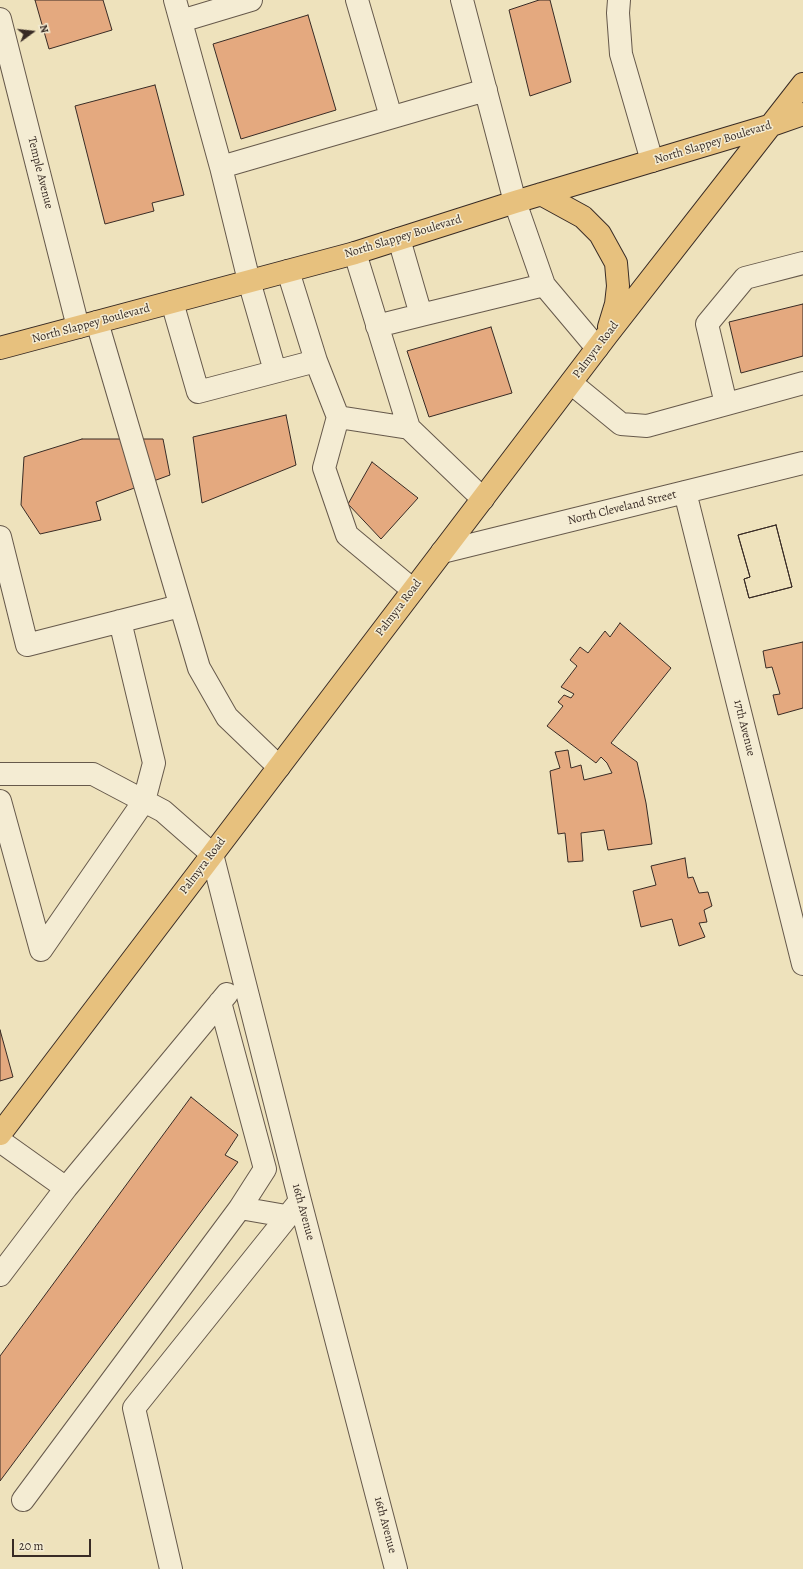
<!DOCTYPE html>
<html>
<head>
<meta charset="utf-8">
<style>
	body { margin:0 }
	#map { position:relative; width:803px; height:1569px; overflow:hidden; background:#eee2bc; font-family:Alegreya,serif }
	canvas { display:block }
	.north { position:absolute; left:12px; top:12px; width:40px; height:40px; -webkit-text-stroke:3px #f4ecd3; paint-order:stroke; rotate:75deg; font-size:11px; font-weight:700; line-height:16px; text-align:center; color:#382b25 }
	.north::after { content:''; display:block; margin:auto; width:14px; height:18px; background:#382b25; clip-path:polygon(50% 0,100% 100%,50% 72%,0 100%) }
	.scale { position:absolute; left:12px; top:1539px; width:79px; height:18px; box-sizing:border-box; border:2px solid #382b25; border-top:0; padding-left:5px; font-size:12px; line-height:14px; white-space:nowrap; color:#382b25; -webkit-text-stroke:3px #f4ecd3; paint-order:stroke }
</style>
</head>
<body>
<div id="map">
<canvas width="803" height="1569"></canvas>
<div class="north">N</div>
<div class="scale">20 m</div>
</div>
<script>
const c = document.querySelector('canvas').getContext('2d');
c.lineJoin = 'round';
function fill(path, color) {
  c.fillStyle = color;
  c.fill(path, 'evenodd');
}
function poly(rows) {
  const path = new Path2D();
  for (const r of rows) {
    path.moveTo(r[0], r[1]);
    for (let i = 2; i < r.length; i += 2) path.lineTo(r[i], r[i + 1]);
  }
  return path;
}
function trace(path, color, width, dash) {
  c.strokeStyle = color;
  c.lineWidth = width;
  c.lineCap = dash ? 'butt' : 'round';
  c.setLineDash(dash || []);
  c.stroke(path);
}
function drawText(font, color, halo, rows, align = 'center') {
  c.font = font + ' Alegreya,serif';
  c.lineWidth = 3;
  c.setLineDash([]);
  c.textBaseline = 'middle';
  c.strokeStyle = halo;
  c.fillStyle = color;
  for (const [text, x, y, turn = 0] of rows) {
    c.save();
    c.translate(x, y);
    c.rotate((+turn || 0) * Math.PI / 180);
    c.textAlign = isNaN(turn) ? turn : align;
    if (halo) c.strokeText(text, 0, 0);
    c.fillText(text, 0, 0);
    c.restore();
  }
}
const building = poly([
	[35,0,103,0,112,30,49,49,35,0],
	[539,0,550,0,571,82,530,96,509,10,539,0],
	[308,15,336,110,241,139,213,44,308,15],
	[155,85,184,195,152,203,154,211,105,224,75,106,155,85],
	[803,304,803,356,741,373,729,322,803,304],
	[491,327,512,393,429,417,407,351,491,327],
	[286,415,296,465,202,503,193,437,286,415],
	[82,439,163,439,170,475,96,502,101,520,40,534,21,505,24,457,82,439],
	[372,462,418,498,381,539,348,504,372,462],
	[776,525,792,587,749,598,744,579,750,577,738,535,776,525],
	[776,525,792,587,749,598,744,579,750,577,738,535,776,525],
	[620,623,671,668,611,743,637,762,646,803,652,844,608,850,604,830,581,833,583,861,568,862,565,833,558,834,550,771,560,768,555,752,568,750,571,768,581,765,584,780,612,773,607,763,601,757,596,763,547,726,563,706,558,702,564,695,571,698,574,694,561,687,577,666,570,660,580,647,588,653,605,631,610,637,620,623],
	[803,642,803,708,778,715,773,695,780,694,772,667,766,668,763,651,803,642],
	[685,858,688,878,693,877,699,893,708,892,712,906,704,910,707,922,699,923,705,937,679,946,672,919,641,927,633,891,656,885,651,866,685,858],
	[0,1030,13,1077,0,1081,0,1030],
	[191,1097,238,1135,225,1155,238,1162,0,1481,0,1356,191,1097]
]);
fill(building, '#e4a97f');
trace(building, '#382b25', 1);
const minor = poly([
	[175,0,221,167,486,90],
	[357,0,391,117],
	[462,0,515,202,544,285],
	[619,0,618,13,621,54,652,161],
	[0,19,78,327],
	[181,21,251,0],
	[221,167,249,281,275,371],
	[399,239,421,315,544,285,597,348],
	[355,253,409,428],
	[172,302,198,392,316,361,288,271],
	[97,322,199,668,227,717,279,767],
	[377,326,421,315],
	[316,361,338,417,409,428,483,499],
	[571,383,621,424,647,426,803,383],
	[726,404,707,324,745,278,803,263],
	[338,417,324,468,347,535,413,590],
	[685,492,803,964],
	[0,537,27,645,180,606],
	[442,552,803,463],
	[0,774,93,774,163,811,212,854,300,1201,396,1569],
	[0,801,41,950,144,801,154,763,120,621],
	[0,1141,66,1188,0,1275],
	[66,1188,227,994],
	[240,1208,286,1216],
	[23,1500,240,1208,265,1169,220,1002],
	[171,1569,134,1408,300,1201]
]);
const major = poly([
	[541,194,583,217,600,234,616,263,618,286,616,304,609,327],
	[0,348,355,253,515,202,772,125,803,114],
	[0,1134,607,335,803,84]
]);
trace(minor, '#66594b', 24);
trace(major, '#382b25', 24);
trace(minor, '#f4ecd3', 22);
trace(major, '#e7c17e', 22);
drawText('12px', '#382b25', '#f4ecd3', [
	["North Slappey Boulevard",713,143,-17],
	["Temple Avenue",40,173,76],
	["North Slappey Boulevard",403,237,-17],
	["North Slappey Boulevard",91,324,-15],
	["Palmyra Road",596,350,-53],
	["North Cleveland Street",622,508,-14],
	["Palmyra Road",399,608,-53],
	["17th Avenue",744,728,76],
	["Palmyra Road",203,866,-53],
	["16th Avenue",303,1212,75],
	["16th Avenue",385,1525,75]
]);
</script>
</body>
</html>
